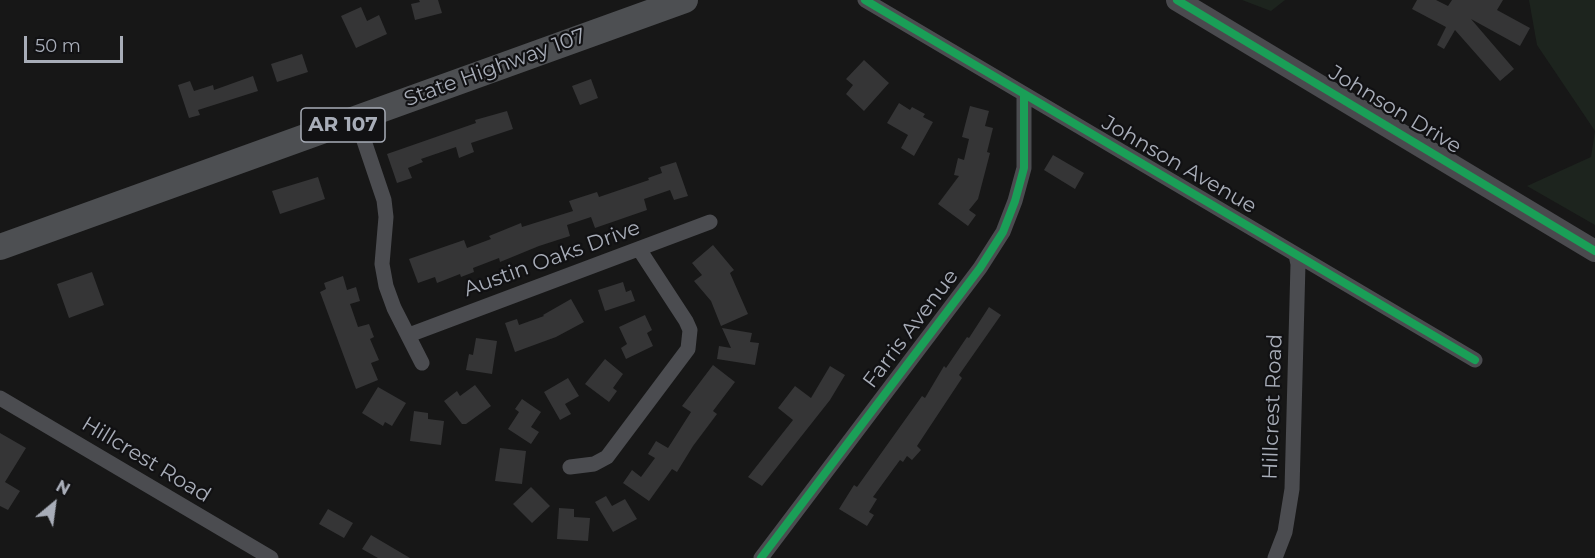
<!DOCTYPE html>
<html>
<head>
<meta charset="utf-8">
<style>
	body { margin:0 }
	#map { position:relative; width:1595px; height:558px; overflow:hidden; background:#171717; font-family:Montserrat,sans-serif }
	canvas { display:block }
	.north { position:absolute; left:24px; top:474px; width:60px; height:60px; -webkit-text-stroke:4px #111113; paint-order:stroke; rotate:29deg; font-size:16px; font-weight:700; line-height:24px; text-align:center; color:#a8adb8 }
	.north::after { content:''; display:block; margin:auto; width:21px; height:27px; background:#a8adb8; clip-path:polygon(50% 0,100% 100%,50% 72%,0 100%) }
	.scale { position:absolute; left:24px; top:36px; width:99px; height:27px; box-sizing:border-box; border:3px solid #a8adb8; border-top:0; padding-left:8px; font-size:18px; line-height:21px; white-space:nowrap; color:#a8adb8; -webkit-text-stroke:4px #111113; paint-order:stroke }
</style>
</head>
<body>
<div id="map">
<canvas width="1595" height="558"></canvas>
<div class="north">N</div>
<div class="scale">50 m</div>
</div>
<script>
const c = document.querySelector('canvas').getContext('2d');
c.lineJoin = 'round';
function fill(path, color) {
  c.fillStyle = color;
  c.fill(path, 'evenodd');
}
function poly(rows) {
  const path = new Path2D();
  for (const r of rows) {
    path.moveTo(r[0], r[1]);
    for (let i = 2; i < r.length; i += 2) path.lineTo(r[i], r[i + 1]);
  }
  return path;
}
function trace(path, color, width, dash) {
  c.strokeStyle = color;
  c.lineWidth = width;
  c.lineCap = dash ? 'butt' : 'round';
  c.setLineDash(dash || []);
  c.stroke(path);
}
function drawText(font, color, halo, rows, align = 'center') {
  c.font = font + ' Montserrat,sans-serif';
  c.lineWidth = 4.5;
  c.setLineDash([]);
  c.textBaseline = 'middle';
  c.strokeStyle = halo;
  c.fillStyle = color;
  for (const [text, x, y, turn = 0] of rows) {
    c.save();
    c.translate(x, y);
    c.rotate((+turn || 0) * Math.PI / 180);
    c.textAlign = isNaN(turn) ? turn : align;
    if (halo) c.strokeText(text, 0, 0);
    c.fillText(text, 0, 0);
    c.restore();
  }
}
fill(poly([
	[1242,0,1285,0,1271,11],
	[1529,0,1595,0,1595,225,1527,186,1591,157,1595,131,1537,45]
]), '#1d241e');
fill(poly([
	[419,0,438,0,442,13,415,20,411,4,420,2],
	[1417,0,1436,0,1448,6,1452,0,1503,0,1497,10,1530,28,1520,46,1471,19,1514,69,1500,81,1455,30,1444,49,1437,45,1446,27,1412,9],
	[361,7,367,21,379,15,387,34,356,48,341,16],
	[302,54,308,72,277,82,271,64],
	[864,60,889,83,864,111,846,94,853,85,846,79],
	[253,76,258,91,198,110,200,115,189,118,178,85,190,81,194,91,213,85,214,90],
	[591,79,598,98,580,105,572,86],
	[899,103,910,110,912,107,925,114,923,117,933,122,914,156,901,148,908,135,887,123],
	[970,106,989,111,985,126,993,128,987,152,990,153,978,199,969,210,976,215,968,226,938,204,959,176,954,175,958,158,964,160,969,139,962,137],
	[507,111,513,129,471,143,474,152,459,158,456,147,421,159,423,162,408,168,412,178,397,183,387,154,476,123,475,120],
	[1053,155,1084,173,1075,189,1044,170],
	[676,162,688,196,674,200,670,190,644,199,647,210,595,228,591,217,567,225,570,236,539,246,500,262,499,258,473,268,474,272,461,277,460,274,437,283,435,277,418,283,409,259,464,240,467,248,491,239,489,236,521,223,522,227,573,211,569,201,597,192,599,197,649,180,648,178,662,173,660,167],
	[318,177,325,199,280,214,272,191],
	[713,245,734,270,730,273,748,314,721,326,711,301,694,281,702,275,692,263],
	[92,272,104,305,69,318,57,284],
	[343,276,347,290,356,287,360,301,350,304,358,327,369,324,374,337,370,339,379,360,371,363,378,380,356,389,320,292,326,289,324,283],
	[623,282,626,292,631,290,635,301,605,311,598,290],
	[571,299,584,322,556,337,515,352,505,323,517,319,519,325,544,316,543,315],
	[989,307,1001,315,959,375,962,378,917,446,921,450,912,460,907,456,903,462,900,460,873,497,877,499,869,512,874,515,867,526,839,509,854,485,857,487,922,396,925,398,944,366,946,368,967,337,969,338],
	[645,315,652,330,647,333,653,346,626,359,621,348,627,344,619,327],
	[722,328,752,333,750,342,759,343,755,365,717,359,719,346,731,348],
	[476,338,497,341,492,374,466,370,469,354,473,355],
	[605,359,623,374,613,388,617,391,609,402,585,384],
	[713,365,735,382,713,411,717,414,693,446,677,472,672,469,649,501,623,483,632,470,641,477,655,458,648,454,656,441,668,448,691,412,682,406],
	[830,366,845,375,830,400,762,486,748,477,793,420,778,408,795,386,811,398],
	[568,378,579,396,565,404,571,414,560,420,544,392],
	[475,385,491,406,466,424,462,424,444,401,457,391,460,396],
	[378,387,406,403,392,426,385,422,383,426,362,413],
	[522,399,541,412,531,427,539,432,531,444,508,429,519,412,515,409],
	[414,411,428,413,428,419,444,421,441,445,410,441],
	[0,433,26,448,5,482,20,491,8,510,0,506],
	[500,448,526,451,522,484,495,481],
	[531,487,550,506,532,523,513,504],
	[606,496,612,506,625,499,637,519,613,532,595,502],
	[559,508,574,509,574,517,590,518,588,541,557,539],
	[328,509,353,523,344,538,319,524],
	[371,535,410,558,378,558,362,549]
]), '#353536');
trace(poly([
	[865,0,1475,360],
	[357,120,384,200,386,217,382,264,386,286,394,308,422,363],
	[409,335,710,222],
	[0,398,271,558],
	[570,467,594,464,607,457,688,349,690,330,686,321,639,249],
	[761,558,980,268,1003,232,1015,201,1024,168,1024,95],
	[1275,558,1285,532,1292,489,1298,264,1296,255]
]), '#4b4c50', 15);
trace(poly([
	[1177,0,1595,251]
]), '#4a4a4e', 22);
trace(poly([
	[0,247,685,0]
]), '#4d4f52', 26);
trace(poly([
	[865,0,1475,360],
	[1177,0,1595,251],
	[761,558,980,268,1003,232,1015,201,1024,168,1024,95]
]), '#1a9f57', 8);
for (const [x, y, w] of [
	[343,125,84]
]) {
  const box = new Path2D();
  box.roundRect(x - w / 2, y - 17, w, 34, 4.5);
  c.fillStyle = '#111113';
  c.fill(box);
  trace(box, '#a8adb8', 1.5);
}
drawText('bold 20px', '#a8adb8', null, [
	["AR 107",343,125]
]);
drawText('21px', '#a8adb8', '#111113', [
	["State Highway 107",495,68,-20],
	["Johnson Drive",1395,110,31],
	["Johnson Avenue",1179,165,30],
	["Austin Oaks Drive",552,259,-20],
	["Farris Avenue",911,329,-53],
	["Hillcrest Road",1273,407,-88],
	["Hillcrest Road",146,460,31]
]);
</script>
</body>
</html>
